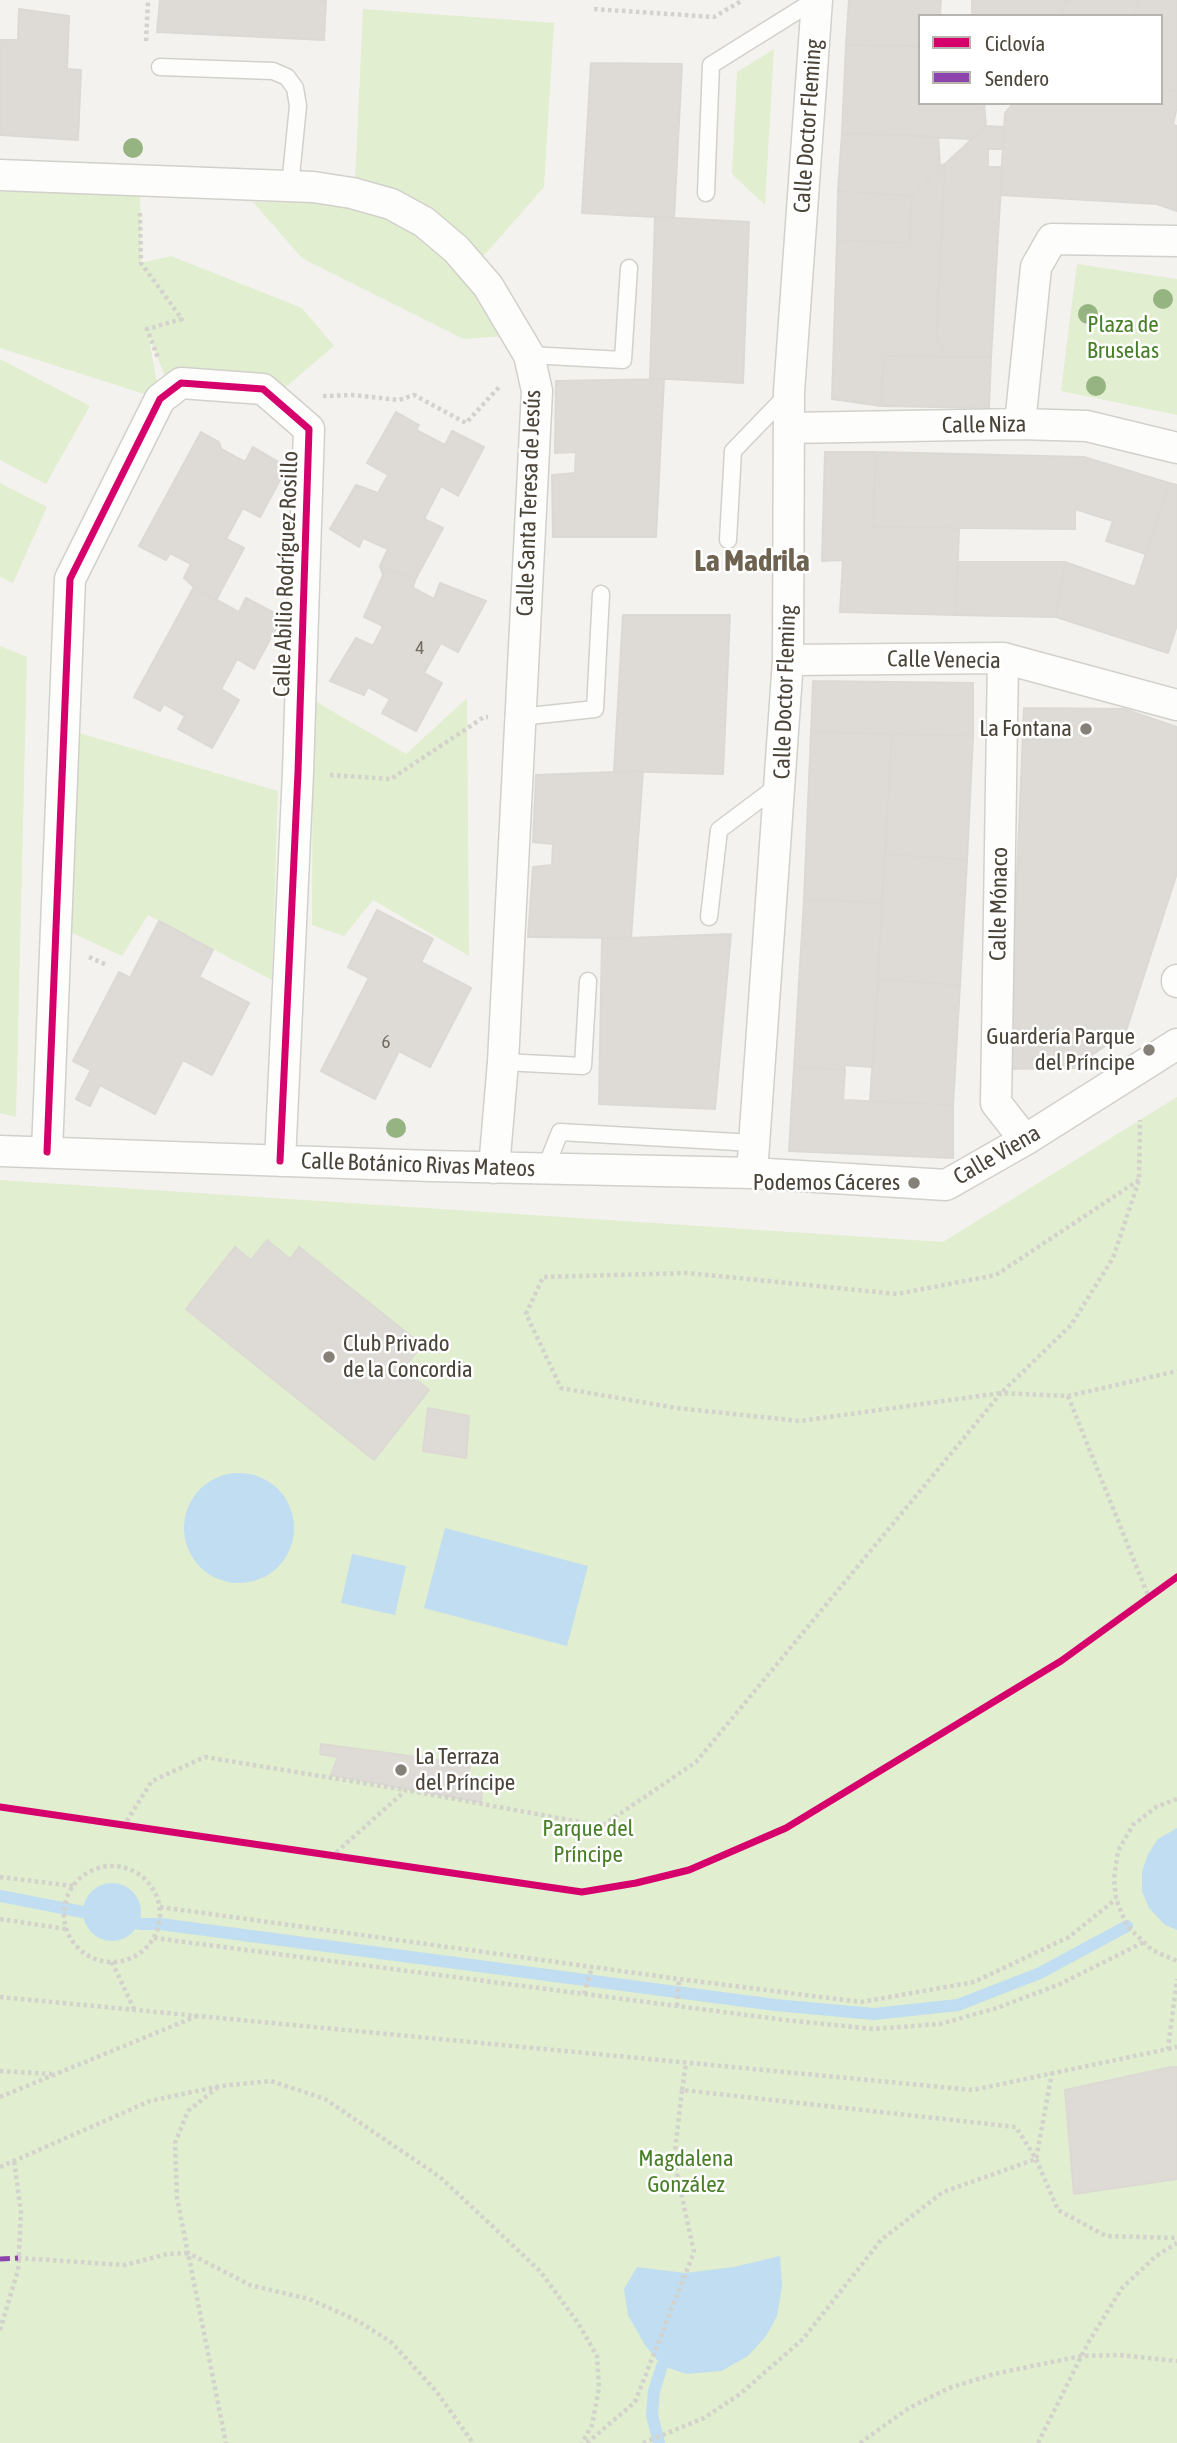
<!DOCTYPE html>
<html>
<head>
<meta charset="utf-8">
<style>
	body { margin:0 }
	#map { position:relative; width:1177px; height:2443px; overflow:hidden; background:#f4f2ee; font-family:"Asap Condensed",sans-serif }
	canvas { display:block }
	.legend { position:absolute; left:918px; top:14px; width:245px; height:91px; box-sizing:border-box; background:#fff; border:2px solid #b7b4b0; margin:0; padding:9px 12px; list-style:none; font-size:21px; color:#4b4439 }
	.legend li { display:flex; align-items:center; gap:14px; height:35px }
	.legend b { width:35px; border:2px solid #b7b4b0 }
</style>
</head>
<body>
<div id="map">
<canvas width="1177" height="2443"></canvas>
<ul class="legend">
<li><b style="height:9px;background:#d6006c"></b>Ciclovía</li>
<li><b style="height:9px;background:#8e44ad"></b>Sendero</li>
</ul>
</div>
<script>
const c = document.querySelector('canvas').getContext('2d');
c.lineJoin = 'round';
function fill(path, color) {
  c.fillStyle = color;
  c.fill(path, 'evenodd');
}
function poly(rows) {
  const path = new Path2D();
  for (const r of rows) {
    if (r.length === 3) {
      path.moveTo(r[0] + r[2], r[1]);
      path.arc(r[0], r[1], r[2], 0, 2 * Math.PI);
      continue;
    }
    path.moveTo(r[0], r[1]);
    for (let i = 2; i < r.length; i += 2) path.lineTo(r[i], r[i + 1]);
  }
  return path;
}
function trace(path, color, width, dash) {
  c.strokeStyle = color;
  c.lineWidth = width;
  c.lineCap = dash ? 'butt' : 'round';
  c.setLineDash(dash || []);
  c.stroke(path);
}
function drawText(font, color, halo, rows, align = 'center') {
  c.font = font + ' "Asap Condensed",sans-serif';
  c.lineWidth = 5;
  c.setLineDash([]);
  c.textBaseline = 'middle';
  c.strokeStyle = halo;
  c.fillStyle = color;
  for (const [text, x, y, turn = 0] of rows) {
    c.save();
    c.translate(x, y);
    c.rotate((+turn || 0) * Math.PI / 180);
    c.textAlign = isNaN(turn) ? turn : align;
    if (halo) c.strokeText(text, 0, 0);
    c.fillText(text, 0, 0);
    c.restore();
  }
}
fill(poly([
	[363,9,554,23,544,187,473,268,458,269,506,336,464,339,302,258,253,202,354,203],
	[774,49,765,205,732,174,737,72],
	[140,180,141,263,171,256,302,308,334,346,274,397,171,391,148,334,160,399,0,348,0,192],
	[1077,264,1177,279,1177,415,1061,391],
	[0,359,90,406,46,484,0,460],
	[0,483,47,507,13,583,0,577],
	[0,646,27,657,16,1117,0,1113],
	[467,698,469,956,373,900,344,936,312,925,313,700,406,754],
	[79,733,278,791,272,980,148,915,122,956,70,932],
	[1177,1097,1177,2443,0,2443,0,1180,943,1242]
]), '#e1eecf');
fill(poly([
	[239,1528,55],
	[445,1528,588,1566,567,1646,424,1608],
	[352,1554,406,1566,395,1615,341,1603],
	[1177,1828,1177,1930,1165,1925,1149,1908,1142,1891,1142,1872,1148,1854,1158,1839],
	[112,1912,29],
	[780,2256,782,2286,777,2316,766,2336,748,2356,721,2371,687,2374,662,2366,645,2345,628,2315,624,2289,637,2267,685,2273,734,2267]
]), '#c0ddf1');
trace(poly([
	[0,1896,83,1912],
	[139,1924,160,1924,775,2005,874,2014,958,2005,1040,1973,1127,1926],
	[659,2443,652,2415,654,2391,662,2366]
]), '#c0ddf1', 12);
const building = poly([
	[160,0,326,0,324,40,157,32,160,0],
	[849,0,941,0,940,16,920,16,920,46,846,45,849,0],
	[972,0,1066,0,1060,16,972,16,972,0],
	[1066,0,1139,0,1134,16,1093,16,1087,14,1086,16,1060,16,1066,0],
	[1139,0,1177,0,1177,91,1161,89,1161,16,1134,16,1139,0],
	[19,9,69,16,67,69,81,70,78,140,0,135,0,40,18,40,19,9],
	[846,45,920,46,920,103,984,103,986,126,971,139,842,133,846,45],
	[591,63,682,64,674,218,582,213,591,63],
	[1161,89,1177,91,1177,106,1173,125,1177,126,1177,211,1157,204,1000,195,1005,113,1014,103,1161,103,1161,89],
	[986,126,1004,127,1003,149,988,149,988,167,1002,167,991,357,943,357,942,344,936,345,945,164,986,126],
	[842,133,938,136,940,166,945,164,912,196,838,191,842,133],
	[945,164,936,345,942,344,943,357,884,356,881,406,832,399,837,240,909,243,912,196,945,164],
	[838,191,912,196,909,243,837,240,838,191],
	[655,217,749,222,743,383,650,378,655,217],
	[884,356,991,357,989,408,881,406,884,356],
	[664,379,656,537,553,537,552,475,575,473,576,452,555,453,556,381,664,379],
	[396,412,419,425,416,430,445,445,452,431,484,447,458,496,441,486,424,519,443,528,415,580,380,566,388,549,363,538,359,547,330,529,356,485,378,493,388,475,367,463,396,412],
	[201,432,219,442,221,449,245,462,253,447,287,467,260,517,243,508,226,539,244,548,216,600,194,587,184,578,191,564,170,553,166,560,139,546,201,432],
	[825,452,876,452,873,527,959,528,956,615,840,612,843,560,822,561,825,452],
	[876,452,1084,457,1169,483,1146,554,1106,541,1113,521,1075,509,1075,529,873,527,876,452],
	[1169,483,1177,485,1177,625,1168,653,1056,617,1065,562,1135,587,1169,483],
	[957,562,1065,562,1056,617,956,615,957,562],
	[380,566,415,580,413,588,434,599,440,583,486,601,458,652,441,643,424,673,442,683,416,731,382,713,390,699,368,687,364,695,330,681,356,638,373,646,383,626,364,617,383,575,380,566],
	[194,587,239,612,246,598,282,617,254,669,237,659,221,689,239,700,212,748,178,729,185,716,164,704,160,711,134,697,194,587],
	[623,615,730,615,723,774,614,771,623,615],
	[813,681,973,683,973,736,811,732,813,681],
	[1024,708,1124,709,1177,727,1177,873,1126,1031,1074,1068,1009,1069,1024,708],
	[811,732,892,734,882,903,804,899,811,732],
	[892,734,973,736,967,860,885,854,892,734],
	[643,771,631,938,528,937,533,867,552,865,553,844,533,842,536,775,643,771],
	[885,854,967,860,960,985,878,979,885,854],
	[804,899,882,903,873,1067,844,1065,845,1070,794,1067,804,899],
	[377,910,433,939,421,962,471,988,430,1067,399,1051,375,1099,321,1071,369,978,348,967,377,910],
	[159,921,213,950,199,977,249,1003,212,1075,183,1060,155,1114,100,1085,90,1106,76,1099,91,1070,73,1061,119,972,130,978,159,921],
	[731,934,715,1109,599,1104,602,939,731,934],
	[878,979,960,985,953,1105,870,1101,878,979],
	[794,1067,845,1070,843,1100,953,1105,953,1158,789,1151,794,1067],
	[267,1240,290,1259,299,1247,422,1345,403,1369,429,1390,374,1460,186,1309,235,1247,251,1260,267,1240],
	[428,1408,469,1416,466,1458,423,1451,428,1408],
	[321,1744,470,1764,467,1787,482,1789,481,1802,331,1775,338,1757,320,1754,321,1744],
	[1171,2067,1177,2067,1177,2179,1074,2194,1065,2090,1171,2067]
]);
fill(building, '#dedbd6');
trace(building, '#dcd9d4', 2);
const service = poly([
	[160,67,273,71,287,77,295,88,298,106,290,186],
	[706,193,711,65,815,0],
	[529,355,623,360,629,268],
	[728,540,733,451,788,394],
	[520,717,595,709,601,594],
	[709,917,719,830,779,785],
	[503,1062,583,1066,588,981],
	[545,1169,560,1132,754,1143]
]);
const minor = poly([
	[0,175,313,187,352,193,391,204,424,222,456,249,488,286,529,355,537,391,503,1062,494,1168],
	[1020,424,1036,267,1052,239,1177,241],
	[789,428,1020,424,1087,426,1177,448],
	[1003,658,996,1103,1025,1140],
	[788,660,1003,658,1177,705],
	[1177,980,1177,982],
	[0,1151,431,1166,752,1173,946,1185,1025,1140,1177,1044],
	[47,1152,70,579,160,399,181,383,263,389,309,429,298,772,280,1161],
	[752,1173,788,660,789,392,817,0]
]);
trace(service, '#d2d0cb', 19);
trace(minor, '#d2d0cb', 33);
trace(poly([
	[594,9,714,17,743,0],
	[146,41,148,0],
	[140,213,141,263,182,319,147,329,158,358],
	[323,396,353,395,399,400,414,395,466,423,501,385],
	[330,775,391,779,484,717,488,717],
	[89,957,107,965],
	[1139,1180,996,1275,897,1294,688,1273,543,1277,526,1314,561,1388,676,1408,800,1421,1001,1393,1071,1325,1113,1258,1139,1180,1140,1120],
	[1068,1396,1149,1598],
	[1177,1799,1156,1807,1133,1825,1118,1851,1114,1879,1116,1899,1127,1926,1152,1950,1177,1961],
	[123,1827,152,1781,205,1757,405,1790],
	[331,1857,406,1790,602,1826,696,1762,1001,1393,1068,1396,1177,1371],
	[112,1914,48],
	[0,1877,73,1886],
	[160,1907,679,1979,861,2002,974,1982,1069,1937,1116,1899],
	[0,1919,66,1929],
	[154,1938,785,2020,873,2029,940,2024,997,2008,1060,1984,1144,1942],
	[112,1962,134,2009],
	[584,1994,592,1967],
	[0,1997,973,2090,1168,2049,1177,1979],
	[677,2006,679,1979],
	[1168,2049,1177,2047],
	[0,2071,52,2074],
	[218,2087,188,2111,175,2143,177,2198,188,2253,250,2285,309,2299,358,2321,391,2342,436,2391,473,2443],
	[682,2090,686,2063],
	[0,2097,197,2016],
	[0,2167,150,2101,220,2086,271,2081,325,2099,440,2177,540,2271,578,2323,597,2356,599,2388,592,2425,582,2443],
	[18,2258,125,2265,167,2254,188,2253,226,2443],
	[0,2330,18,2270,21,2213,14,2160],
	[587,2443,635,2402,694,2252,674,2160,682,2090,1016,2127,1036,2159,1058,2210,1106,2236,1177,2238],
	[643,2443,704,2418,740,2394,803,2339,881,2240,943,2192,1036,2159,1052,2073],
	[860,2443,909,2408,949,2388,994,2374,1081,2356,1119,2355,1177,2361],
	[1038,2443,1088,2343,1122,2288,1156,2256,1177,2243]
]), '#d3d2cc', 4.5, [3.5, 3.5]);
trace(service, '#fdfdfc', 16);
trace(minor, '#fdfdfc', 30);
trace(poly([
	[0,2259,18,2258]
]), '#8e44ad', 5, [10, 5]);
trace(poly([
	[47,1152,70,579,160,399,181,383,263,389,309,429,298,772,280,1161],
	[0,1807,582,1892,636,1883,689,1870,786,1828,1061,1661,1177,1577]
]), '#d6006c', 7);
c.fillStyle = '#96b382';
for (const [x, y] of [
	[133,148],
	[1163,299],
	[1088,314],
	[1096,386],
	[396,1128]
]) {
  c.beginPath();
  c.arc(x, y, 10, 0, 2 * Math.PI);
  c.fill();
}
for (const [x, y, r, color] of [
	[1086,729,7,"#868178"],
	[1149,1050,7,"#868178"],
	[914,1183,7,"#868178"],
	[329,1357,7,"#868178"],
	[401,1770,7,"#868178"]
]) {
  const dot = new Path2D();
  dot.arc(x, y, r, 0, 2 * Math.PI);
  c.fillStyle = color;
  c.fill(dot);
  trace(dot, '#fff', 2.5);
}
drawText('19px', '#706a61', null, [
	["4",420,648],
	["6",386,1042]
]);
drawText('23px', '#4b4439', '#fff', [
	["Calle Doctor Fleming",808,126,-86],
	["Calle Niza",984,425,-1],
	["Calle Santa Teresa de Jesús",529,503,-88],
	["Calle Abilio Rodríguez Rosillo",286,574,-88],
	["Calle Venecia",944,660,1],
	["Calle Doctor Fleming",785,692,-88],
	["Calle Mónaco",999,904,-89],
	["Calle Viena",997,1155,-30],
	["Calle Botánico Rivas Mateos",418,1165,2]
]);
drawText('23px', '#4a7f2a', '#fff', [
	["Plaza de",1123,325],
	["Bruselas",1123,351],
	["Parque del",588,1829],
	["Príncipe",588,1855],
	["Magdalena",686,2159],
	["González",686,2185]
]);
drawText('23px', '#4b4439', '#fff', [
	["La Fontana",1072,729],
	["Guardería Parque",1135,1037],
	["del Príncipe",1135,1063],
	["Podemos Cáceres",900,1183],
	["Club Privado",343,1344,"left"],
	["de la Concordia",343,1370,"left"],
	["La Terraza",415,1757,"left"],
	["del Príncipe",415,1783,"left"]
], 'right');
drawText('bold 30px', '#6e6250', '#fff', [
	["La Madrila",752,562]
]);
</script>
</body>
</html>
